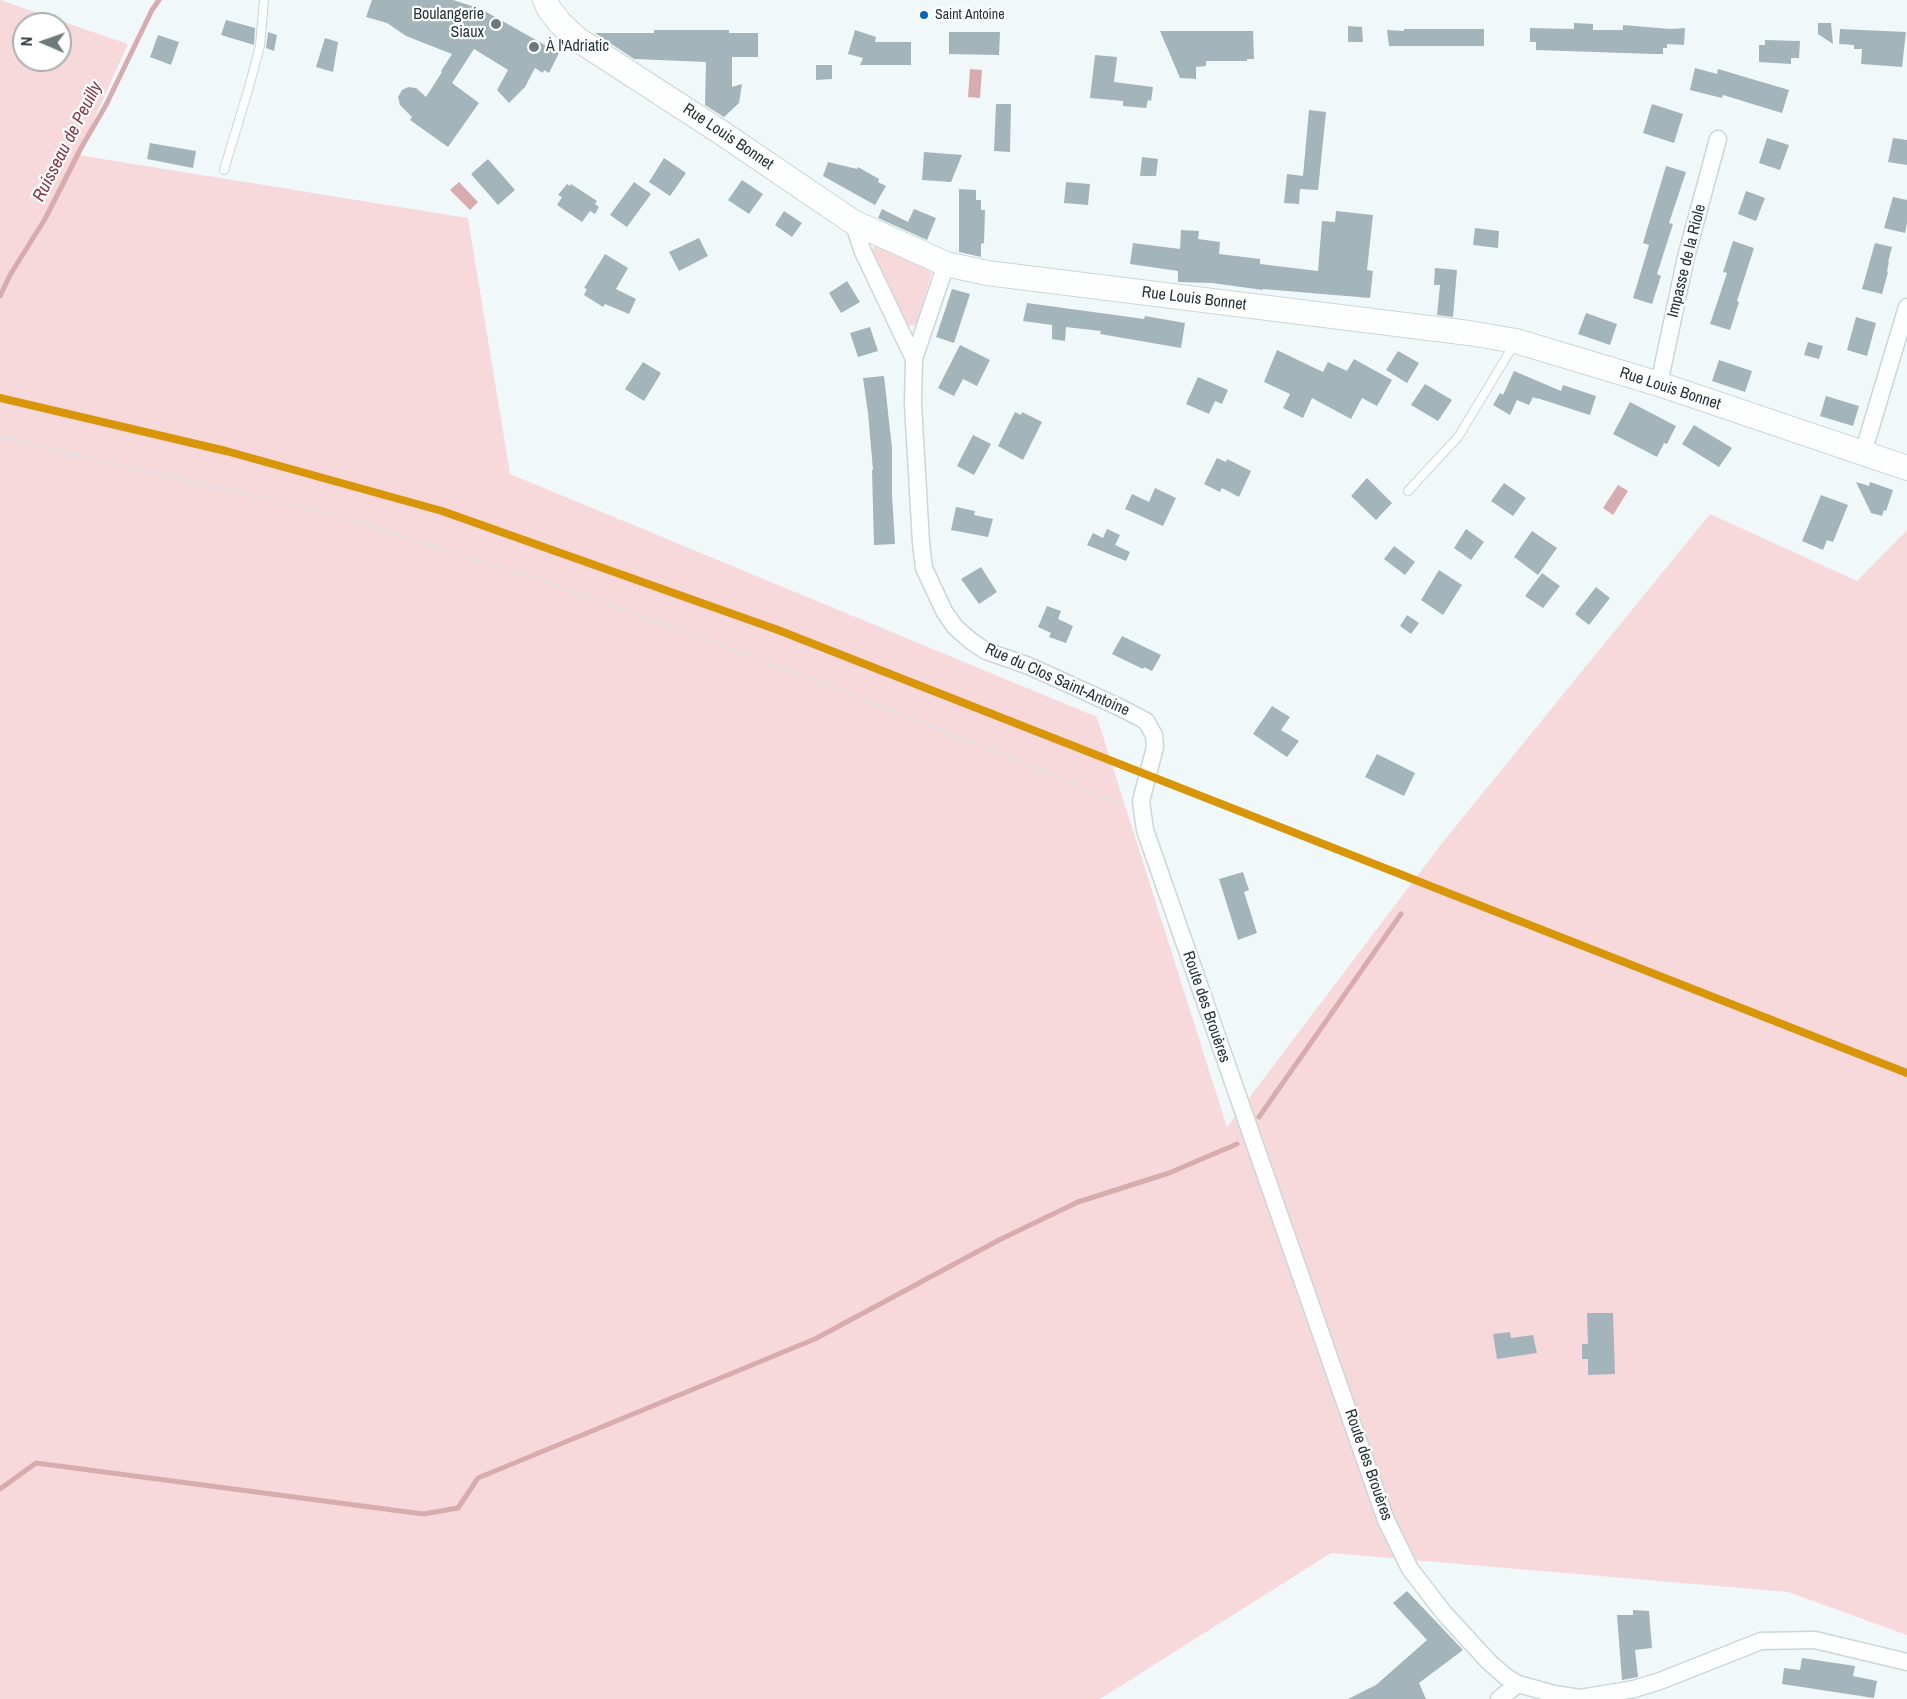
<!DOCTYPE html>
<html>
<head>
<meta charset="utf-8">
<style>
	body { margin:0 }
	#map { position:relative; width:1907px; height:1699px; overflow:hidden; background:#f1f8fa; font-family:"Archivo Narrow",sans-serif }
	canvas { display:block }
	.north { position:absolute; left:12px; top:12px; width:60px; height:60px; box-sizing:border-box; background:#fff; border:2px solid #a9aeaf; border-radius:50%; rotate:272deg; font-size:16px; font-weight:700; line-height:24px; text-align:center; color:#273438 }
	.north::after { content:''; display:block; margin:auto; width:21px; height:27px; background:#6e797c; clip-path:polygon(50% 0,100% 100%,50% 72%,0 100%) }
</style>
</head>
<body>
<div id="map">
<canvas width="1907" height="1699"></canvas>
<div class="north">N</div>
</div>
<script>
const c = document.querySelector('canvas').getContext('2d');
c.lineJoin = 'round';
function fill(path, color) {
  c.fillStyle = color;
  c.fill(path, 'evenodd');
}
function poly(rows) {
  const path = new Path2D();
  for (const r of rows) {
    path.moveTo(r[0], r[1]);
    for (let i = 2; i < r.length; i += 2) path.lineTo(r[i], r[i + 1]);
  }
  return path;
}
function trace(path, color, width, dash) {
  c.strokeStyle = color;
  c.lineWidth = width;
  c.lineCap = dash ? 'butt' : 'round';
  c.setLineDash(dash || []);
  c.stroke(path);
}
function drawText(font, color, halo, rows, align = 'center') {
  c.font = font + ' "Archivo Narrow",sans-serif';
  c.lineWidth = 4.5;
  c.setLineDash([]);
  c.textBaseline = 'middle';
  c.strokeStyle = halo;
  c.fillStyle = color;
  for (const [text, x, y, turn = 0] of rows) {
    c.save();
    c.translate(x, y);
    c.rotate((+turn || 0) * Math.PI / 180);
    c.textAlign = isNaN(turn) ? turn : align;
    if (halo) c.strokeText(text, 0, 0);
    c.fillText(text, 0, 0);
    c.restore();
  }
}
fill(poly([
	[0,0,128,44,78,155,468,218,510,474,1097,717,1227,1127,1442,843,1710,514,1857,581,1907,530,1907,1635,1788,1592,1331,1553,1100,1699,0,1699],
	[24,24,60,24,60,60,24,60],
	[875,245,932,272,917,323,912,326,907,325,873,257,872,249]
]), '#f7d9db');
fill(poly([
	[970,69,982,70,980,98,968,97],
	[459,182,478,202,470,210,450,190],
	[1618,485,1628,491,1613,515,1603,508]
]), '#d8acaf');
trace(poly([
	[0,296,10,275,45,219,81,148,106,105,152,10,159,0],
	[1259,1117,1401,914],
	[0,1489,36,1463,423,1514,458,1508,478,1478,815,1339,999,1240,1078,1202,1169,1173,1237,1144]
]), '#d8acaf', 5);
fill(poly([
	[372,0,453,0,481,9,559,53,549,73,544,70,543,73,535,68,525,87,509,103,497,90,508,70,474,49,452,83,479,103,448,147,410,120,412,117,400,105,398,97,402,90,408,87,416,88,426,97,442,72,441,71,452,54,406,36,387,23,366,17],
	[226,20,255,28,254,45,221,35],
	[1574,23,1593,24,1593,30,1623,30,1623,25,1670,29,1685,28,1684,45,1667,44,1667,48,1663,48,1663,54,1654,54,1536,50,1536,42,1530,42,1530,28,1574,29],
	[1818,23,1831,23,1833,44,1818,34],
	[1348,26,1362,27,1363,42,1348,42],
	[1404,29,1484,29,1484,46,1389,46,1387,30,1404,31],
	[1840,29,1906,32,1902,67,1861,64,1862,49,1854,49,1854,45,1839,44],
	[654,30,729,30,729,33,758,33,758,57,732,57,732,87,742,84,739,103,724,117,705,105,706,62,634,59,595,33,654,33],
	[855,30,876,37,875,42,911,42,911,65,860,65,863,58,848,54],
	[1160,31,1253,31,1254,59,1247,59,1247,61,1206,61,1206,66,1196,67,1196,79,1180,78],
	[268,32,277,35,274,51,266,48],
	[949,32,1000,32,999,55,949,54],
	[158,35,179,42,171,65,150,57],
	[325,38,338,42,333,72,316,67],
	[1765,40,1800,41,1799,58,1791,58,1791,64,1759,62,1759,45,1765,45],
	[1095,55,1117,57,1114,82,1153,87,1151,101,1148,100,1146,108,1123,106,1123,101,1090,98],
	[816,65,832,65,832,79,816,80],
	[1695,68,1717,74,1718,69,1789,90,1782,113,1723,95,1722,98,1690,90],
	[996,104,1011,104,1010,152,994,151],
	[1652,104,1683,114,1674,143,1643,133],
	[1309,110,1326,112,1318,190,1300,189,1299,204,1284,203,1287,174,1303,176],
	[1767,138,1789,145,1780,170,1759,163],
	[1893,138,1907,140,1907,165,1888,162],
	[150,143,196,151,193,168,147,159],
	[924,152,962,155,951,182,922,180],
	[1142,157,1158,159,1156,176,1140,176],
	[664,158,686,173,670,196,649,182],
	[488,159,515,190,498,205,471,174],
	[828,162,857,169,858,167,879,179,878,182,886,186,875,205,823,176],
	[1666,166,1686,172,1669,223,1673,224,1657,274,1661,276,1652,304,1633,298,1649,245,1643,243],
	[742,180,763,194,749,214,728,200],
	[634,182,651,194,627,227,610,215],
	[1066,182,1090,184,1088,205,1064,203],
	[567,184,570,186,571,184,597,201,595,204,599,207,595,214,590,211,582,222,557,205,562,197,558,195],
	[959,189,976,190,976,200,981,200,981,210,985,210,984,243,981,244,981,257,959,252],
	[1746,191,1765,198,1756,221,1738,214],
	[1893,197,1907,200,1907,223,1905,233,1884,228],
	[882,209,908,222,914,209,936,218,927,240,878,218],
	[784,211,802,223,792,237,775,225],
	[1336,211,1373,215,1367,270,1373,271,1370,298,1263,289,1263,290,1212,283,1178,282,1178,271,1130,264,1133,243,1180,249,1181,230,1199,231,1198,239,1220,242,1219,254,1260,259,1260,264,1318,271,1322,221,1335,222],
	[1475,228,1499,231,1498,248,1473,245],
	[699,238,708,256,679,271,669,252],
	[1733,241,1754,248,1737,301,1739,302,1730,330,1710,324,1727,273,1723,272],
	[1875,243,1892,247,1888,262,1889,262,1887,271,1888,272,1882,294,1862,289],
	[605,254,628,268,616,289,636,299,629,314,605,304,603,307,584,295,587,289,584,288],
	[1435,268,1457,270,1453,317,1437,315,1440,285,1434,285],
	[847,281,860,302,841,313,829,293],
	[952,289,970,294,954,343,936,337],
	[1027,303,1144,319,1145,316,1185,323,1181,348,1100,334,1101,331,1066,327,1065,341,1052,339,1052,325,1023,321],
	[1586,313,1617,324,1610,345,1578,334],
	[1856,317,1876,323,1867,356,1847,350],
	[870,327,878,351,858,357,850,333],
	[1808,342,1823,346,1819,359,1804,355],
	[960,345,990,360,977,386,963,379,954,396,938,388],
	[1277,350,1323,372,1328,362,1347,371,1354,359,1392,380,1377,406,1362,398,1351,419,1312,398,1303,418,1283,408,1290,394,1264,382],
	[1398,351,1419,363,1407,383,1386,370],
	[1719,360,1752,371,1745,392,1712,381],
	[643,362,661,373,644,401,625,389],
	[1514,371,1561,391,1563,385,1596,396,1590,415,1537,398,1537,399,1533,397,1529,405,1517,400,1510,415,1493,405,1500,393,1503,395],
	[884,376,892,448,892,495,895,544,874,545,872,470,873,470,868,413,863,378],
	[1198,377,1228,390,1222,404,1215,401,1209,414,1186,404],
	[1425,384,1452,400,1438,421,1411,405],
	[1826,396,1859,406,1853,426,1820,416],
	[1630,402,1676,426,1667,444,1664,443,1657,457,1613,434],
	[1015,412,1021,415,1022,412,1042,422,1023,460,998,446],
	[1694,425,1732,448,1719,467,1682,444],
	[973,435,991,444,974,475,957,466],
	[1217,458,1226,462,1227,459,1251,471,1239,497,1222,488,1220,492,1204,484],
	[1367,478,1392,503,1376,520,1351,496],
	[1856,482,1869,486,1870,482,1893,490,1886,511,1884,510,1882,516,1871,513],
	[1504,483,1526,498,1513,516,1491,501],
	[1155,488,1176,498,1163,526,1125,509,1132,494,1149,502],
	[1821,495,1848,505,1833,542,1827,540,1823,550,1802,541],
	[956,507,975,511,974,515,993,519,988,537,951,530],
	[1107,529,1120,535,1115,545,1130,552,1126,561,1087,545,1093,533,1103,538],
	[1466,529,1484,542,1471,560,1454,548],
	[1532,531,1557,548,1538,575,1514,557],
	[1394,546,1415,562,1405,575,1384,559],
	[981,567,997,592,979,604,961,579],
	[1439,570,1462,585,1443,615,1421,600],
	[1542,573,1560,586,1543,608,1525,596],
	[1596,587,1610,598,1589,625,1575,614],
	[1047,606,1061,611,1058,619,1073,626,1066,643,1049,637,1051,633,1038,627],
	[1407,615,1419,623,1411,634,1400,626],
	[1122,636,1161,655,1152,671,1144,667,1143,669,1112,654],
	[1272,706,1290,717,1281,730,1299,741,1287,757,1253,734],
	[1377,754,1415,773,1404,796,1365,777],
	[1243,872,1249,890,1244,892,1257,933,1238,940,1219,879],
	[1587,1313,1613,1313,1615,1374,1588,1375,1588,1359,1582,1359,1582,1344,1588,1344],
	[1510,1332,1511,1338,1533,1335,1537,1353,1497,1359,1493,1334],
	[1407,1591,1463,1650,1419,1683,1426,1699,1348,1699,1376,1685,1427,1640,1393,1603],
	[1633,1610,1649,1611,1652,1648,1635,1650,1638,1677,1622,1680,1617,1615,1633,1615],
	[1802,1658,1855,1666,1853,1676,1877,1681,1874,1698,1782,1684,1784,1668,1800,1670]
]), '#a3b5ba');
const lane = poly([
	[224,170,249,87,260,46,264,0],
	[1408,491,1458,437,1515,343]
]);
const street = poly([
	[853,222,863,252,914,359],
	[946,264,914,359,913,404,921,543,924,568,944,611,955,627,971,641,986,651,1029,666,1119,707,1146,721,1154,735,1155,747,1141,801,1145,830,1386,1520,1410,1569,1444,1613,1489,1662,1505,1676,1518,1684,1554,1694,1580,1698,1634,1689,1660,1681,1761,1641,1815,1640,1907,1662],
	[1659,384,1686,257,1718,139],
	[1863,453,1907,307],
	[1499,1699,1518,1684]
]);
const secondary = poly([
	[545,0,549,9,560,23,577,39,719,131,853,222,946,264,987,273,1469,333,1516,341,1659,384,1907,468]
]);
trace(lane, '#ccd6d8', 10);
trace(street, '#ccd6d8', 19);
trace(secondary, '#ccd6d8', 26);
trace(poly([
	[0,437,335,515,543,581,755,657,1042,770,1125,806]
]), '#e0e3e4', 3, [3, 3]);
trace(lane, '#fdfefe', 8);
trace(street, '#fdfefe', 16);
trace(secondary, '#fdfefe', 24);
trace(poly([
	[0,398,226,451,442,511,778,630,1907,1073]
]), '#d89508', 8);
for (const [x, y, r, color] of [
	[924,15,5,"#0065bd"],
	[496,24,6,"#6e797c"],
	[534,47,6,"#6e797c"]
]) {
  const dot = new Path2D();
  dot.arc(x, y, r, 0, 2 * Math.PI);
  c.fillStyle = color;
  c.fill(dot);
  trace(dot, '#fff', 2);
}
drawText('14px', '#273438', '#fff', [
	["Saint Antoine",935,15]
], 'left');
drawText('16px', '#273438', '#fff', [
	["Boulangerie",484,15],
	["Siaux",484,33],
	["À l'Adriatic",546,47,"left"]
], 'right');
drawText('16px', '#273438', '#fff', [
	["Rue Louis Bonnet",728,137,34],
	["Impasse de la Riole",1687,261,-76],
	["Rue Louis Bonnet",1194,299,7],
	["Rue Louis Bonnet",1670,389,18],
	["Rue du Clos Saint-Antoine",1057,680,24],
	["Route des Brouères",1206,1007,71],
	["Route des Brouères",1368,1465,71]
]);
drawText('italic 18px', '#893841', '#fff', [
	["Ruisseau de Peuilly",68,142,-63]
]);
</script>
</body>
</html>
